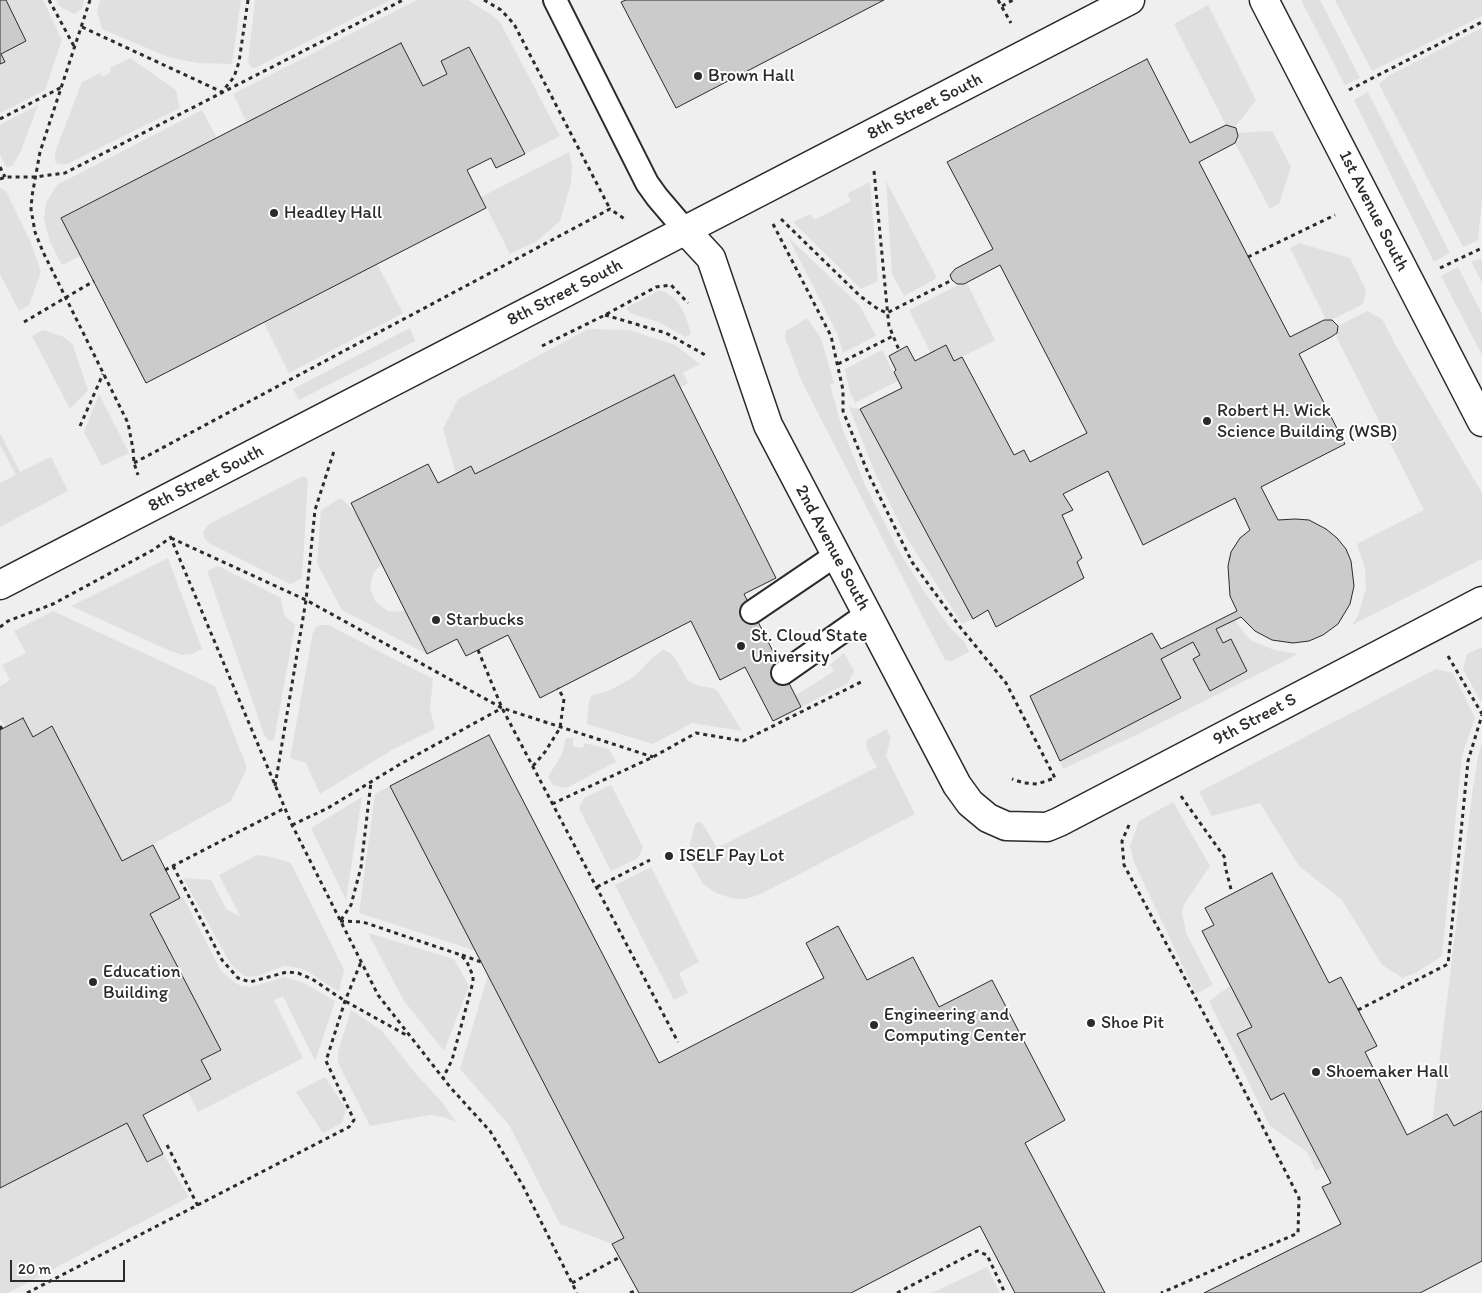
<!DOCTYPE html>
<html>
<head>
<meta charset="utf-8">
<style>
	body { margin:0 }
	#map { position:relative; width:1482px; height:1293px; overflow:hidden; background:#fff; font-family:Itim,sans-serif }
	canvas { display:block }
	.scale { position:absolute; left:10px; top:1260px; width:115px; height:22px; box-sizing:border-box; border:2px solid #2b2b2b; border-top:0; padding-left:6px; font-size:15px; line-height:18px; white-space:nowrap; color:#2b2b2b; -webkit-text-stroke:4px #fff; paint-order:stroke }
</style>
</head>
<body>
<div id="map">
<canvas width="1482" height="1293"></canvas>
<div class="scale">20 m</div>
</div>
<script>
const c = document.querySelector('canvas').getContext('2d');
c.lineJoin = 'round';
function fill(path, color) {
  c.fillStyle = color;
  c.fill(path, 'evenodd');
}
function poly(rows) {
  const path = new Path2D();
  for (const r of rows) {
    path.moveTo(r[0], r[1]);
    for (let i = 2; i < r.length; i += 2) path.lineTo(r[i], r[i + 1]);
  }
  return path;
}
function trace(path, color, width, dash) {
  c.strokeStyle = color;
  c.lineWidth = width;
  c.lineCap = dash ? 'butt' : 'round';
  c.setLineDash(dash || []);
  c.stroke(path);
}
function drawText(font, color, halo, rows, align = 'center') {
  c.font = font + ' Itim,sans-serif';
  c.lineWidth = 4;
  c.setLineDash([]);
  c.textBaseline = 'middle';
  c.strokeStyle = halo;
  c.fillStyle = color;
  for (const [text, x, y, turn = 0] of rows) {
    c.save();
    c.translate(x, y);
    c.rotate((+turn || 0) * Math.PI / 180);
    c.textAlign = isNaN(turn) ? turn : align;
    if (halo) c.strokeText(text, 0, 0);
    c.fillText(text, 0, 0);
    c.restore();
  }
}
fill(poly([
	[0,0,1482,0,1482,1293,0,1293]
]), '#efefef');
fill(poly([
	[6,0,43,0,62,40,45,90,0,113,0,64,5,61,1,54,26,40],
	[56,0,84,0,82,9,74,14,59,6],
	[100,0,241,0,232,64,197,63,168,57,102,29,97,12],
	[255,0,390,0,255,68,251,67,248,62],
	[417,0,468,0,496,18,500,22,560,136,525,154,469,47,441,61,447,74,423,86,401,43,247,123,233,94],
	[1301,0,1320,0,1360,78,1345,85],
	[1335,0,1482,0,1482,16,1372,71],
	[1208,5,1256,100,1235,127,1226,125,1174,24],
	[1482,28,1482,201,1478,240,1463,247,1379,84,1388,76],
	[130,58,176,90,180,108,67,164,58,164,55,161,55,152,82,82,100,73,102,77,111,72,110,68],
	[1368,92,1450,253,1434,262,1354,100],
	[38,105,21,151,13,165,7,168,0,155,0,125],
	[202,110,217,138,81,256,62,265,50,242,44,219,46,203,57,185],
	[1272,131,1291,167,1279,204,1270,209,1235,143,1238,139,1238,133],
	[569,152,572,167,571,183,560,221,537,241,510,254,481,197],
	[886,181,937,278,904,296,892,274],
	[870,182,878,281,861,289,793,222,811,214,814,220,851,201,847,194],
	[0,188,6,191,31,243,41,272,29,305,19,311,0,274],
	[788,237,860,306,876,336,843,353,837,333],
	[1299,243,1350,258,1366,290,1363,304,1331,320,1326,319,1290,248],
	[1482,259,1482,283,1471,261],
	[377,264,403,313,289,373,264,323],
	[1458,267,1482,314,1482,355,1441,276],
	[967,283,995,340,954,361,946,345,931,353,909,310,960,284],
	[658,291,664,291,675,299,684,312,691,333,689,336,685,337,661,323,630,313,627,309,628,307],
	[1367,311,1382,319,1396,346,1482,493,1482,559,1352,625,1358,616,1366,588,1365,569,1357,544,1424,510,1337,338,1336,334,1338,326],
	[807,318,821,338,834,383,830,385,842,428,865,485,899,551,923,590,949,626,965,643,969,652,951,661,945,660,802,382,785,338,786,331],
	[410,328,415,341,299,400,293,389],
	[588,329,629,330,675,345,700,364,683,373,688,383,680,388,673,375,475,474,471,466,456,474,443,429,458,399],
	[43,330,64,337,73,345,88,390,70,409,32,336],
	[882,350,898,381,855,403,850,392,845,369],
	[99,394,129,453,102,466,84,432],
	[849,407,860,409,973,619,962,624,905,535,876,475],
	[0,433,20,472,51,457,68,491,0,527,0,483,16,475,0,445],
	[303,476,308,480,302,578,290,584,209,543,204,538,203,532,209,524],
	[341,498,355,512,382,565,376,569,372,577,370,588,375,601,388,611,398,612,405,610,427,654,342,610,328,584,317,563,321,510],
	[168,558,202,649,192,654,182,655,168,650,71,606],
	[218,566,281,598,284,615,295,625,274,740,269,741,264,734,207,571],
	[53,611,215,686,246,765,246,770,231,801,122,861,52,726,33,737,23,718,6,727,0,718,0,686,10,680,2,665,26,653,14,631],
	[1235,620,1245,634,1252,641,1274,650,1298,654,1136,735,1063,769,1060,761,1181,698,1161,659,1193,642,1200,655,1193,659,1210,691,1247,671,1223,643,1216,629],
	[320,625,329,625,334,628,433,679,430,708,435,729,392,750,320,794,306,763,290,758,313,632,316,627],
	[1482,647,1482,700,1481,702,1463,669,1467,654],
	[663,650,670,653,675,658,688,681,699,686,713,688,718,692,742,731,692,723,653,744,587,724,589,702,591,696,610,690,634,677,653,657],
	[844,653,854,671,848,683,801,707,795,696,834,671,830,665],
	[1436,669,1453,673,1475,718,1462,755,1442,956,1417,972,1403,978,1382,965,1342,900,1299,866,1260,803,1212,816,1199,792],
	[886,729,891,737,886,756,915,814,759,895,745,899,731,898,716,893,703,884,691,863,688,852,695,823,700,822,704,826,717,848,877,767,867,749,866,742,869,739],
	[566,738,573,738,573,746,583,748,584,743,609,749,616,762,566,788,553,785,548,777,562,754],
	[1482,743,1482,1111,1454,1126,1447,1114,1432,1122,1472,795,1478,756],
	[611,785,643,847,638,858,611,871,579,808,584,798],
	[390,786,476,951,359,913,375,794],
	[362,797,346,900,311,828],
	[1173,802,1210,866,1185,903,1182,912,1186,933,1213,985,1196,994,1134,862,1130,846,1139,821],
	[257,855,272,857,291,863,344,970,339,992,307,971,299,968,284,966,258,976,249,977,243,975,230,963,183,878,211,880,227,910,240,916,219,875],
	[651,867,699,962,679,973,688,993,674,1000,615,885],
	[183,897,221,971,234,982,241,986,251,987,285,977,304,983,335,1001,315,1061,283,996,274,1000,303,1058,198,1112,188,1092,211,1080,201,1060,221,1050,150,914],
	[368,933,454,959,469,986,444,1051,404,1001],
	[488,975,624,1238,612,1244,560,1224,509,1125,460,1069],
	[1230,986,1252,1027,1237,1034,1270,1100,1284,1093,1322,1167,1316,1171,1307,1152,1270,1126,1209,1001],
	[351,1010,382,1031,416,1074,441,1101,456,1122,444,1117,430,1115,370,1126,343,1073,338,1062,338,1052],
	[325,1077,346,1109,342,1123,323,1133,296,1092],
	[127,1123,147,1162,163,1154,189,1197,8,1293,0,1293,0,1188],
	[987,1267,1000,1293,932,1293]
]), '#e0e0e0');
const building = poly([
	[0,0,6,0,26,41,1,54,5,62,0,64,0,0],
	[626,0,884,0,676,108,621,2,626,0],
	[401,43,423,86,447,74,441,61,469,47,525,154,496,168,491,158,467,170,486,208,146,383,61,218,401,43],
	[1147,59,1190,143,1226,125,1236,128,1238,136,1235,143,1199,162,1290,337,1324,320,1332,320,1338,326,1337,333,1331,337,1299,354,1345,444,1261,487,1278,520,1295,519,1309,520,1326,529,1337,538,1346,549,1351,561,1354,586,1350,604,1338,624,1323,635,1309,641,1293,643,1272,640,1255,631,1241,617,1216,629,1223,643,1231,639,1247,671,1210,691,1193,659,1200,655,1193,642,1161,659,1181,698,1060,761,1030,696,1152,633,1161,649,1237,611,1230,596,1228,566,1231,552,1240,538,1250,530,1235,498,1143,545,1108,471,1063,494,1073,510,1062,515,1082,558,1077,562,1084,578,996,627,988,610,973,619,860,409,902,388,894,372,896,370,889,356,907,346,915,361,946,345,954,361,962,357,1014,455,1024,450,1030,462,1087,433,1000,265,964,284,957,284,952,280,950,275,955,269,993,249,947,162,1147,59],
	[674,375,776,578,744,594,801,707,773,721,745,667,720,680,691,621,540,698,508,635,466,656,457,639,427,654,351,503,428,464,438,483,471,466,475,474,674,375],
	[23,718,33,737,52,726,122,861,153,845,180,898,150,914,221,1050,201,1060,211,1079,143,1115,163,1154,147,1162,127,1123,0,1188,0,730,23,718],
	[489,735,659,1063,824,978,806,943,838,926,867,980,913,957,939,1007,992,980,1065,1120,1025,1143,1105,1293,1015,1293,980,1226,851,1293,639,1293,612,1244,624,1238,390,786,489,735],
	[1272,873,1329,983,1341,977,1377,1046,1365,1052,1407,1135,1447,1114,1454,1126,1482,1111,1482,1261,1420,1293,1204,1293,1341,1224,1322,1187,1331,1183,1284,1093,1271,1100,1237,1034,1252,1027,1202,931,1214,925,1205,908,1272,873]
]);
fill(building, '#cbcbcb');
trace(building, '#2b2b2b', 1);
const lane = poly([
	[555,0,647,183,657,197,686,231],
	[752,612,836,555],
	[783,673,867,614]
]);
const street = poly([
	[1264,0,1482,422],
	[686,231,711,258,768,425,957,785,970,803,988,818,1006,826,1047,827,1059,822,1482,601],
	[0,585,1130,0]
]);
trace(lane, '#2b2b2b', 26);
trace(street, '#2b2b2b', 31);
trace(poly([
	[49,0,75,48],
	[90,0,40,152,32,196,31,209,35,232,43,252,128,423,133,449,134,463,138,475],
	[484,0,501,10,514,24,610,209],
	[998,0,1011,23],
	[1002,6,1013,0],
	[82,27,222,92,234,77,239,62,248,0],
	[1349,90,1482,22],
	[0,119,62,87],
	[0,167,5,177],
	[874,171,888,317,889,326,899,350],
	[0,179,5,177,35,177,65,173,403,0],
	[781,219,860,296,878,309,887,313,952,280],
	[773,224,831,336,843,390,843,411,868,473,912,562,960,627,1006,683,1055,778,1037,784,1024,783,1012,779],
	[1248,257,1335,215],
	[1440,268,1482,248],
	[605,315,666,333,707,356],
	[24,322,94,281],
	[542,346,605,315,656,287,671,285,688,303],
	[838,364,893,336],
	[80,426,103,374],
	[134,463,610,209,626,220],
	[170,536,292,825,378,995,450,1087,490,1131,523,1186,577,1293],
	[171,538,306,600,502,708,653,757],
	[0,627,8,621,53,604,153,550,170,538],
	[478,650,502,708,678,1042],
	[1448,656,1482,714],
	[0,726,2,729],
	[533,766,545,752,560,728,564,699,558,688],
	[275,786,306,600,315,510,334,451],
	[1181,796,1225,858,1225,866,1232,893],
	[552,804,653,757,696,733,743,741,863,681],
	[292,825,328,808,402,763,502,708],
	[1129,825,1122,841,1124,865,1224,1051,1299,1198,1298,1233,1161,1293],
	[173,866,222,960,238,978,250,982,287,972,298,973,312,979,345,1001,408,1036],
	[165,870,285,808],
	[597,887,650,860],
	[341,920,351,905,361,867,371,782],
	[340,921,363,922,461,955,467,962,473,976,473,982,452,1060,443,1078],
	[462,955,481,962],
	[1358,1010,1448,964,1468,761,1482,715],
	[167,1145,198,1206],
	[572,1283,620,1257],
	[27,1293,349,1127,354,1120,326,1061,345,1001,361,962],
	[630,1293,637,1290],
	[897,1293,977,1251,987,1255,1005,1293]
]), '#2b2b2b', 3, [4, 4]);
trace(lane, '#fff', 22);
trace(street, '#fff', 28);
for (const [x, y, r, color] of [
	[698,76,5,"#2b2b2b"],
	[274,213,5,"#2b2b2b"],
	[1207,421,5,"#2b2b2b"],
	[436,620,5,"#2b2b2b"],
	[741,646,5,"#2b2b2b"],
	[669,856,5,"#2b2b2b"],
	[93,982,5,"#2b2b2b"],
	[1091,1023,5,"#2b2b2b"],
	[874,1025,5,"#2b2b2b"],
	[1316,1072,5,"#2b2b2b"]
]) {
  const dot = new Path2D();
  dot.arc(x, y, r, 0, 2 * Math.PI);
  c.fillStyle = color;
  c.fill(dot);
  trace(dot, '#fff', 2);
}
drawText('18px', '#2b2b2b', '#fff', [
	["Brown Hall",708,76],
	["Headley Hall",284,213],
	["Robert H. Wick",1217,411],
	["Science Building (WSB)",1217,432],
	["Starbucks",446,620],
	["St. Cloud State",751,636],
	["University",751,657],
	["ISELF Pay Lot",679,856],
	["Education",103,972],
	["Building",103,993],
	["Engineering and",884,1015],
	["Computing Center",884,1036],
	["Shoe Pit",1101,1023],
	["Shoemaker Hall",1326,1072]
], 'left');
drawText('18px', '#2b2b2b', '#fff', [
	["8th Street South",925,107,-27],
	["1st Avenue South",1373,211,63],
	["8th Street South",565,293,-27],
	["8th Street South",206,479,-27],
	["2nd Avenue South",832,548,62],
	["9th Street S",1255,720,-28]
]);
</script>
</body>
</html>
